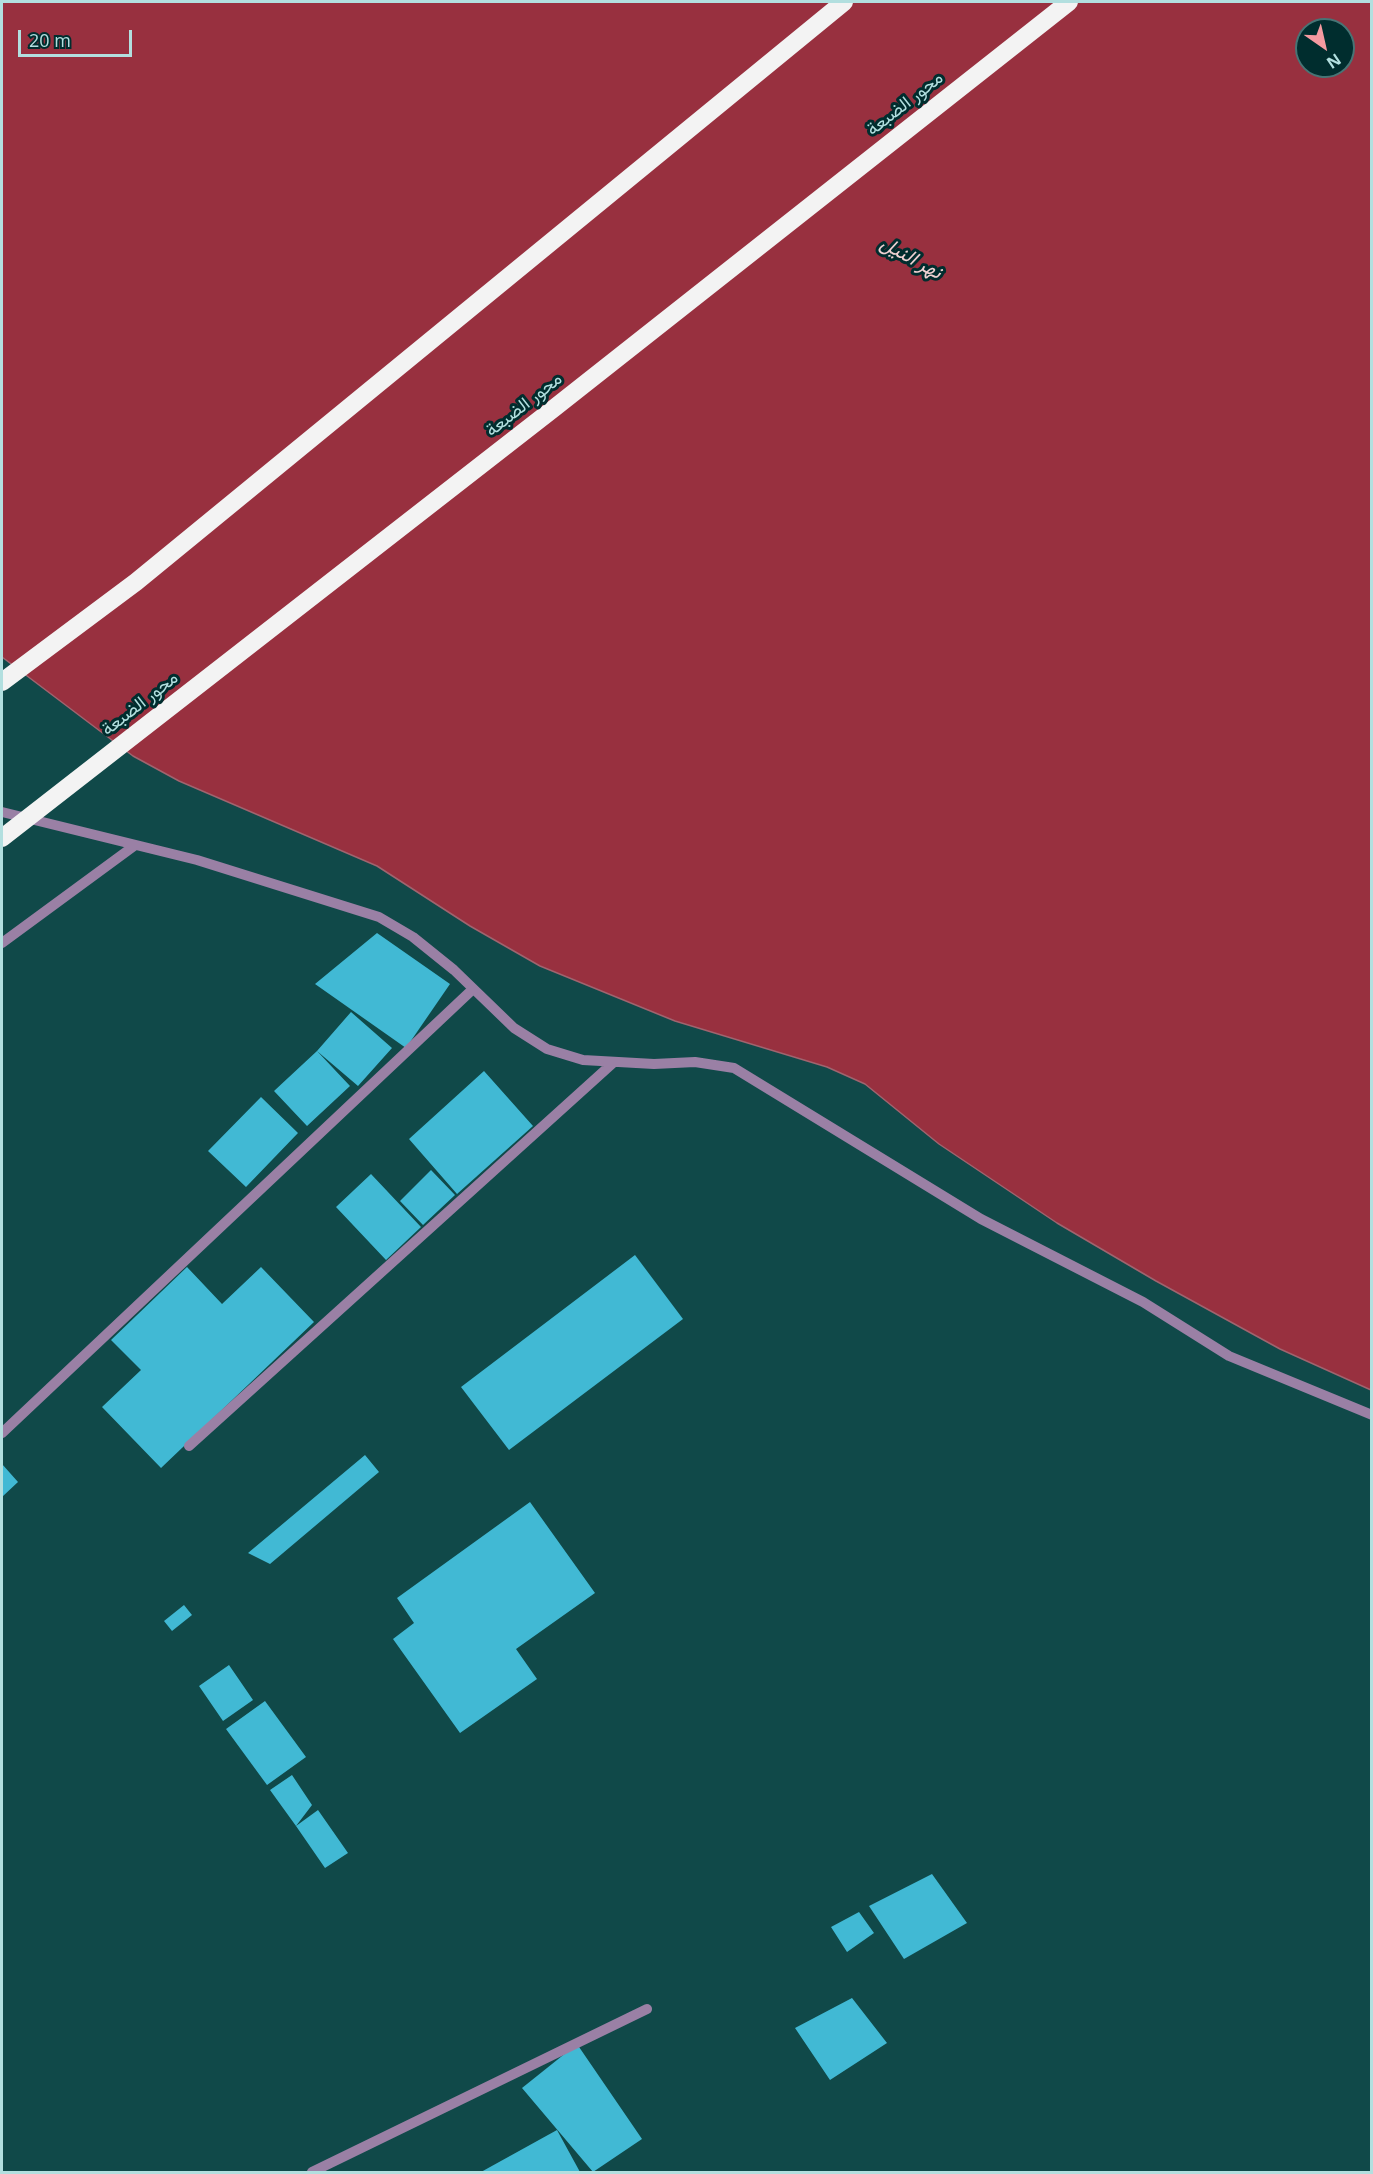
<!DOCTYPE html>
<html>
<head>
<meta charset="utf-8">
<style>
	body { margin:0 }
	#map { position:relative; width:1373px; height:2174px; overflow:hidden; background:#104949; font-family:"Open Sans",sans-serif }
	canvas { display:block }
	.frame { position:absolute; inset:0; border:3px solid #b2dfdf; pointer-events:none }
	.north { position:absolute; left:1295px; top:18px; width:60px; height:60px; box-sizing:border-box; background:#002d2e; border:2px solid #477475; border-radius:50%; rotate:146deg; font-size:16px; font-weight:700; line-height:24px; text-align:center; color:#b2dfdf }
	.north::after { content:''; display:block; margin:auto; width:21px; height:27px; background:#f49aa0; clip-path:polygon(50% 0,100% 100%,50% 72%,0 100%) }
	.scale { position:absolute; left:18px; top:30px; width:114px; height:27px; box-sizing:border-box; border:3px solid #b2dfdf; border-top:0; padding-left:8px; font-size:18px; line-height:21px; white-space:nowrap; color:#b2dfdf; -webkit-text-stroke:4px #002d2e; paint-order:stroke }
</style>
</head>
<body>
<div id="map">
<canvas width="1373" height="2174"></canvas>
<div class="frame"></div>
<div class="north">N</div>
<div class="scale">20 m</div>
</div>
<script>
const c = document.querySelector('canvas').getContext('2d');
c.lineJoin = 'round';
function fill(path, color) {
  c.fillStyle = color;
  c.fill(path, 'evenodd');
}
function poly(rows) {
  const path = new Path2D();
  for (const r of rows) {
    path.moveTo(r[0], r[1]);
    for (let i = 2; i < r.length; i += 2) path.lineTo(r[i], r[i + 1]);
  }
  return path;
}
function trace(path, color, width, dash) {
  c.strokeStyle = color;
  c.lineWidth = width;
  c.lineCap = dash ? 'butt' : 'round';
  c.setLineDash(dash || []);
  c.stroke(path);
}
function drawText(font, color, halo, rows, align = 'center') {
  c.font = font + ' "Open Sans",Vazirmatn,sans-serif';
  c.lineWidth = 6;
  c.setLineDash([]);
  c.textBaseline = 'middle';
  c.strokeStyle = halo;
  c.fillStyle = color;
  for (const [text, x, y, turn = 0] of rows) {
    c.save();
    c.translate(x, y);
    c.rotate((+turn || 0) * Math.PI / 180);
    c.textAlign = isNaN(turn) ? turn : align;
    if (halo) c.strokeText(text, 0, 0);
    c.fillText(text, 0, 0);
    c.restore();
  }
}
const water = poly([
	[2,2,1371,2,1371,1390,1280,1349,1156,1281,1057,1223,939,1144,865,1084,827,1067,675,1021,540,966,470,926,377,866,179,781,133,756,2,657,2,2],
	[1307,30,1343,30,1343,66,1307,66,1307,30]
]);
fill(water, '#98303f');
trace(water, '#a0646f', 1.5);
fill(poly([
	[377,933,450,984,406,1048,315,984],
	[351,1012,392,1048,358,1086,317,1051],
	[317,1051,350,1086,307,1126,274,1091],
	[484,1071,533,1126,457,1194,409,1139],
	[261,1097,298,1133,246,1187,208,1151],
	[431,1170,455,1195,423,1225,400,1201],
	[371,1174,421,1227,386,1260,336,1207],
	[635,1255,683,1319,509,1450,461,1387],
	[187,1267,222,1304,261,1267,314,1322,161,1468,102,1407,141,1370,111,1340],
	[365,1455,379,1472,270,1564,248,1553],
	[2,1464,18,1482,2,1497],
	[530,1502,595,1593,516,1649,537,1679,460,1733,393,1639,414,1623,397,1598],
	[184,1605,192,1615,172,1631,164,1621],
	[229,1665,253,1700,223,1721,199,1686],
	[265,1701,306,1757,267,1785,226,1729],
	[292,1775,312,1805,296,1826,270,1790],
	[318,1810,348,1853,325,1868,296,1826],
	[932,1874,967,1923,904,1959,869,1906],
	[859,1912,874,1933,847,1952,831,1927],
	[852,1998,887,2043,830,2080,795,2028],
	[577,2044,642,2139,593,2172,522,2088],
	[557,2130,580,2172,481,2172]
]), '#41b9d4');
trace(poly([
	[2,812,197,860,379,917,413,937,454,970,514,1028,547,1049,583,1060,654,1064,695,1062,734,1068,981,1219,1143,1302,1229,1356,1372,1415],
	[2,943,134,846],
	[2,1433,473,989],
	[189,1446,614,1062],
	[312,2172,647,2009]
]), '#9a80a5', 10);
trace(poly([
	[2,682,136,582,844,2]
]), '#f3f3f3', 18);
trace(poly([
	[2,838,553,409,1069,2]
]), '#f3f3f3', 18);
drawText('18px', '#b2dfdf', '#002d2e', [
	["محور الضبعة",905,104,-38],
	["محور الضبعة",524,405,-38],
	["محور الضبعة",140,704,-38]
]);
drawText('italic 20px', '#f0d2d3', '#002d2e', [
	["نهر النيل",911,258,29]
]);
</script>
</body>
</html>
